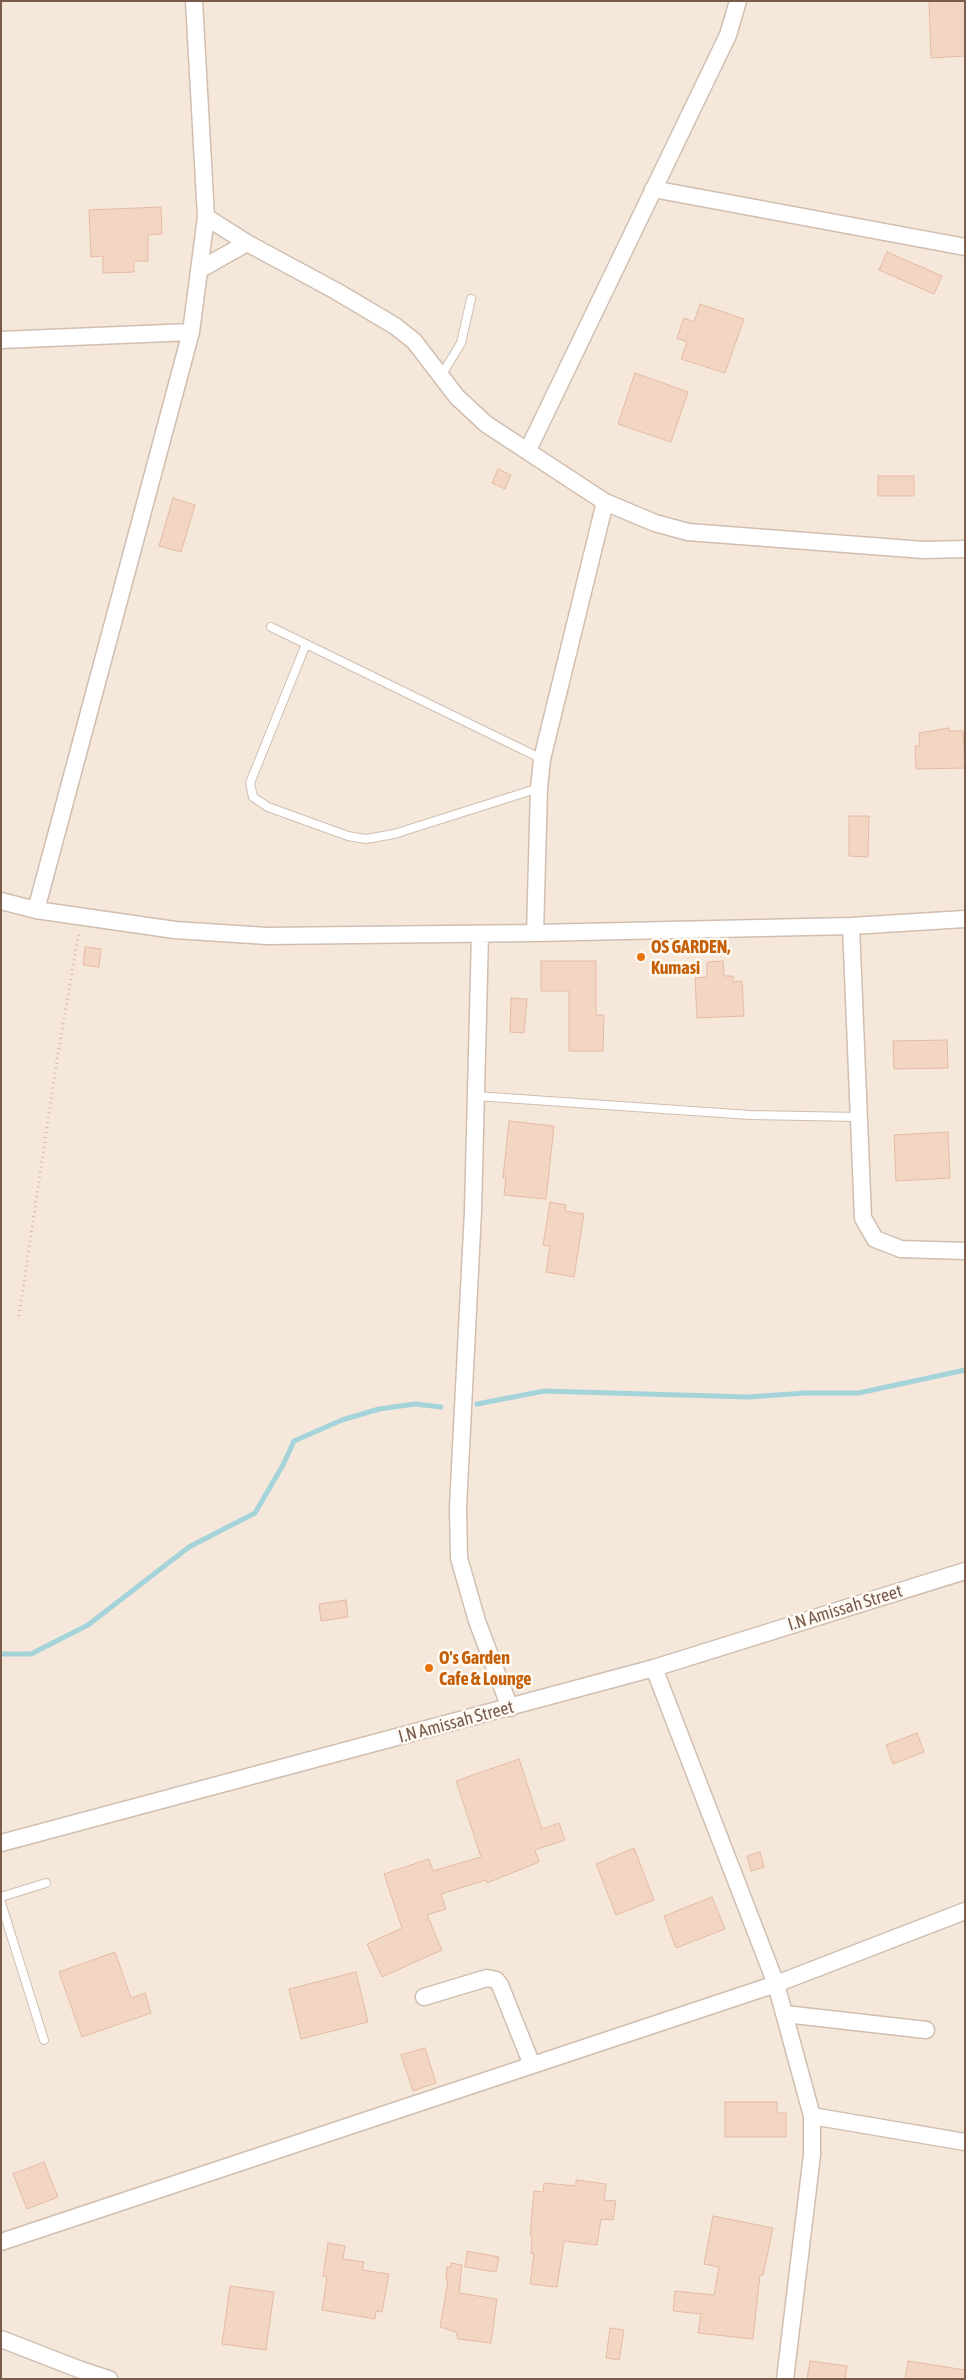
<!DOCTYPE html>
<html>
<head>
<meta charset="utf-8">
<style>
	body { margin:0 }
	#map { position:relative; width:966px; height:2380px; overflow:hidden; background:#fdf6ec; font-family:"Asap Condensed",sans-serif }
	canvas { display:block }
	.frame { position:absolute; inset:0; border:2px solid #7a5c4d; pointer-events:none }
</style>
</head>
<body>
<div id="map">
<canvas width="966" height="2380"></canvas>
<div class="frame"></div>
</div>
<script>
const c = document.querySelector('canvas').getContext('2d');
c.lineJoin = 'round';
function fill(path, color) {
  c.fillStyle = color;
  c.fill(path, 'evenodd');
}
function poly(rows) {
  const path = new Path2D();
  for (const r of rows) {
    path.moveTo(r[0], r[1]);
    for (let i = 2; i < r.length; i += 2) path.lineTo(r[i], r[i + 1]);
  }
  return path;
}
function trace(path, color, width, dash) {
  c.strokeStyle = color;
  c.lineWidth = width;
  c.lineCap = dash ? 'butt' : 'round';
  c.setLineDash(dash || []);
  c.stroke(path);
}
function drawText(font, color, halo, rows, align = 'center') {
  c.font = font + ' "Asap Condensed",sans-serif';
  c.lineWidth = 5;
  c.setLineDash([]);
  c.textBaseline = 'middle';
  c.strokeStyle = halo;
  c.fillStyle = color;
  for (const [text, x, y, turn = 0] of rows) {
    c.save();
    c.translate(x, y);
    c.rotate((+turn || 0) * Math.PI / 180);
    c.textAlign = isNaN(turn) ? turn : align;
    if (halo) c.strokeText(text, 0, 0);
    c.fillText(text, 0, 0);
    c.restore();
  }
}
fill(poly([
	[1,1,965,1,965,2379,1,2379]
]), '#f5e8da');
trace(poly([
	[477,1404,544,1391,748,1397,806,1393,859,1393,965,1370],
	[1,1654,31,1654,88,1625,189,1547,255,1513,283,1465,294,1441,342,1420,379,1409,415,1404,441,1407]
]), '#a5d3da', 5);
const building = poly([
	[929,1,965,1,965,56,931,58,929,1],
	[161,207,162,234,148,235,148,261,134,261,134,272,103,273,103,256,91,257,89,210,161,207],
	[887,252,942,276,934,294,879,270,887,252],
	[700,304,744,319,725,373,681,359,687,342,677,338,684,318,694,322,700,304],
	[635,373,688,392,671,442,618,424,635,373],
	[498,469,511,475,505,489,492,483,498,469],
	[878,476,914,476,914,496,878,496,878,476],
	[173,498,195,505,181,552,159,546,173,498],
	[949,728,949,731,963,731,965,768,916,769,915,746,920,746,919,733,949,728],
	[849,816,869,816,868,857,849,856,849,816],
	[85,947,101,949,99,967,83,965,85,947],
	[541,961,596,961,596,1015,604,1015,603,1051,569,1051,569,991,541,991,541,961],
	[723,961,724,976,733,976,733,982,742,981,744,1016,697,1018,695,978,707,977,707,962,723,961],
	[511,998,527,999,524,1033,510,1032,511,998],
	[947,1040,948,1068,894,1069,893,1041,947,1040],
	[509,1121,554,1126,546,1199,504,1195,506,1178,503,1178,509,1121],
	[948,1132,950,1178,896,1181,894,1135,948,1132],
	[550,1202,566,1205,565,1211,584,1214,574,1277,546,1272,550,1246,543,1245,550,1202],
	[346,1600,348,1617,321,1621,319,1604,346,1600],
	[917,1733,924,1752,893,1764,886,1745,917,1733],
	[519,1759,542,1829,559,1823,565,1840,535,1850,539,1862,487,1883,486,1880,441,1894,446,1909,427,1915,442,1950,382,1977,367,1944,402,1928,384,1874,429,1859,433,1871,481,1857,456,1781,519,1759],
	[634,1848,654,1900,616,1915,596,1864,634,1848],
	[760,1852,764,1867,751,1871,747,1856,760,1852],
	[712,1897,725,1929,676,1948,664,1916,712,1897],
	[115,1952,131,1998,145,1993,151,2013,82,2037,59,1972,115,1952],
	[356,1972,368,2022,301,2039,289,1989,356,1972],
	[425,2048,436,2083,413,2091,401,2055,425,2048],
	[725,2102,777,2102,777,2113,786,2113,786,2137,725,2137,725,2102],
	[44,2162,58,2197,27,2209,13,2174,44,2162],
	[576,2180,606,2184,604,2200,616,2201,613,2220,601,2219,597,2245,564,2241,557,2287,530,2284,534,2254,531,2254,532,2236,530,2235,534,2191,543,2192,544,2183,576,2186,576,2180],
	[713,2216,773,2228,763,2275,760,2275,753,2339,698,2333,701,2314,673,2311,675,2291,714,2295,719,2267,704,2264,713,2216],
	[328,2243,345,2246,343,2259,364,2262,362,2270,389,2274,382,2312,376,2311,375,2319,322,2310,327,2277,323,2276,328,2243],
	[467,2251,499,2257,496,2272,465,2267,467,2251],
	[451,2263,462,2265,459,2293,497,2299,491,2343,458,2339,456,2332,440,2327,448,2280,446,2280,447,2267,451,2267,451,2263],
	[230,2286,274,2292,266,2350,222,2344,230,2286],
	[610,2328,624,2330,619,2360,606,2358,610,2328],
	[810,2361,847,2366,845,2379,807,2379,810,2361],
	[908,2361,965,2370,965,2379,905,2379,908,2361]
]);
fill(building, '#f3d5c3');
trace(building, '#e6bba3', 1);
const lane = poly([
	[441,376,461,343,471,299],
	[271,627,542,759],
	[306,644,250,783,253,797,268,807,348,836,366,839,394,834,539,788],
	[476,1096,750,1115,859,1117],
	[1,1897,46,1883],
	[1,1903,44,2040]
]);
const street = poly([
	[653,189,965,247],
	[206,217,247,243,336,291,395,326,414,341,457,397,486,424,605,502,655,523,688,532,924,550,965,549],
	[199,270,247,243],
	[1,340,191,332],
	[528,450,728,35,738,1],
	[1,901,36,910,175,930,267,936,535,933,851,926,965,919],
	[36,910,191,332,206,217,194,1],
	[851,926,863,1218,875,1239,901,1249,965,1251],
	[535,933,539,788,542,759,605,502],
	[480,934,473,1211,458,1507,459,1558,477,1621,510,1708],
	[654,1668,776,1984,812,2116,812,2155,785,2379],
	[1,1843,654,1668,965,1571],
	[424,1997,487,1978,496,1980,500,1985,532,2065],
	[785,2014,926,2030],
	[812,2116,965,2142],
	[1,2242,776,1984,965,1911],
	[1,2339,81,2370,109,2379]
]);
trace(lane, '#d1beb0', 10);
trace(street, '#d1beb0', 19);
trace(poly([
	[19,1316,58,1053,79,932]
]), '#d9b8a5', 3, [1, 4]);
trace(lane, '#fff', 8);
trace(street, '#fff', 16);
for (const [x, y, r, color] of [
	[641,957,5,"#e8710a"],
	[429,1668,5,"#e8710a"]
]) {
  const dot = new Path2D();
  dot.arc(x, y, r, 0, 2 * Math.PI);
  c.fillStyle = color;
  c.fill(dot);
  trace(dot, '#fffaf3', 2);
}
drawText('bold 18px', '#c56008', '#fffaf3', [
	["OS GARDEN,",651,947],
	["Kumasi",651,968],
	["O's Garden",439,1658],
	["Cafe & Lounge",439,1679]
], 'left');
drawText('18px', '#7a5c4d', '#fffaf3', [
	["I.N Amissah Street",845,1608,-17],
	["I.N Amissah Street",456,1722,-15]
]);
</script>
</body>
</html>
